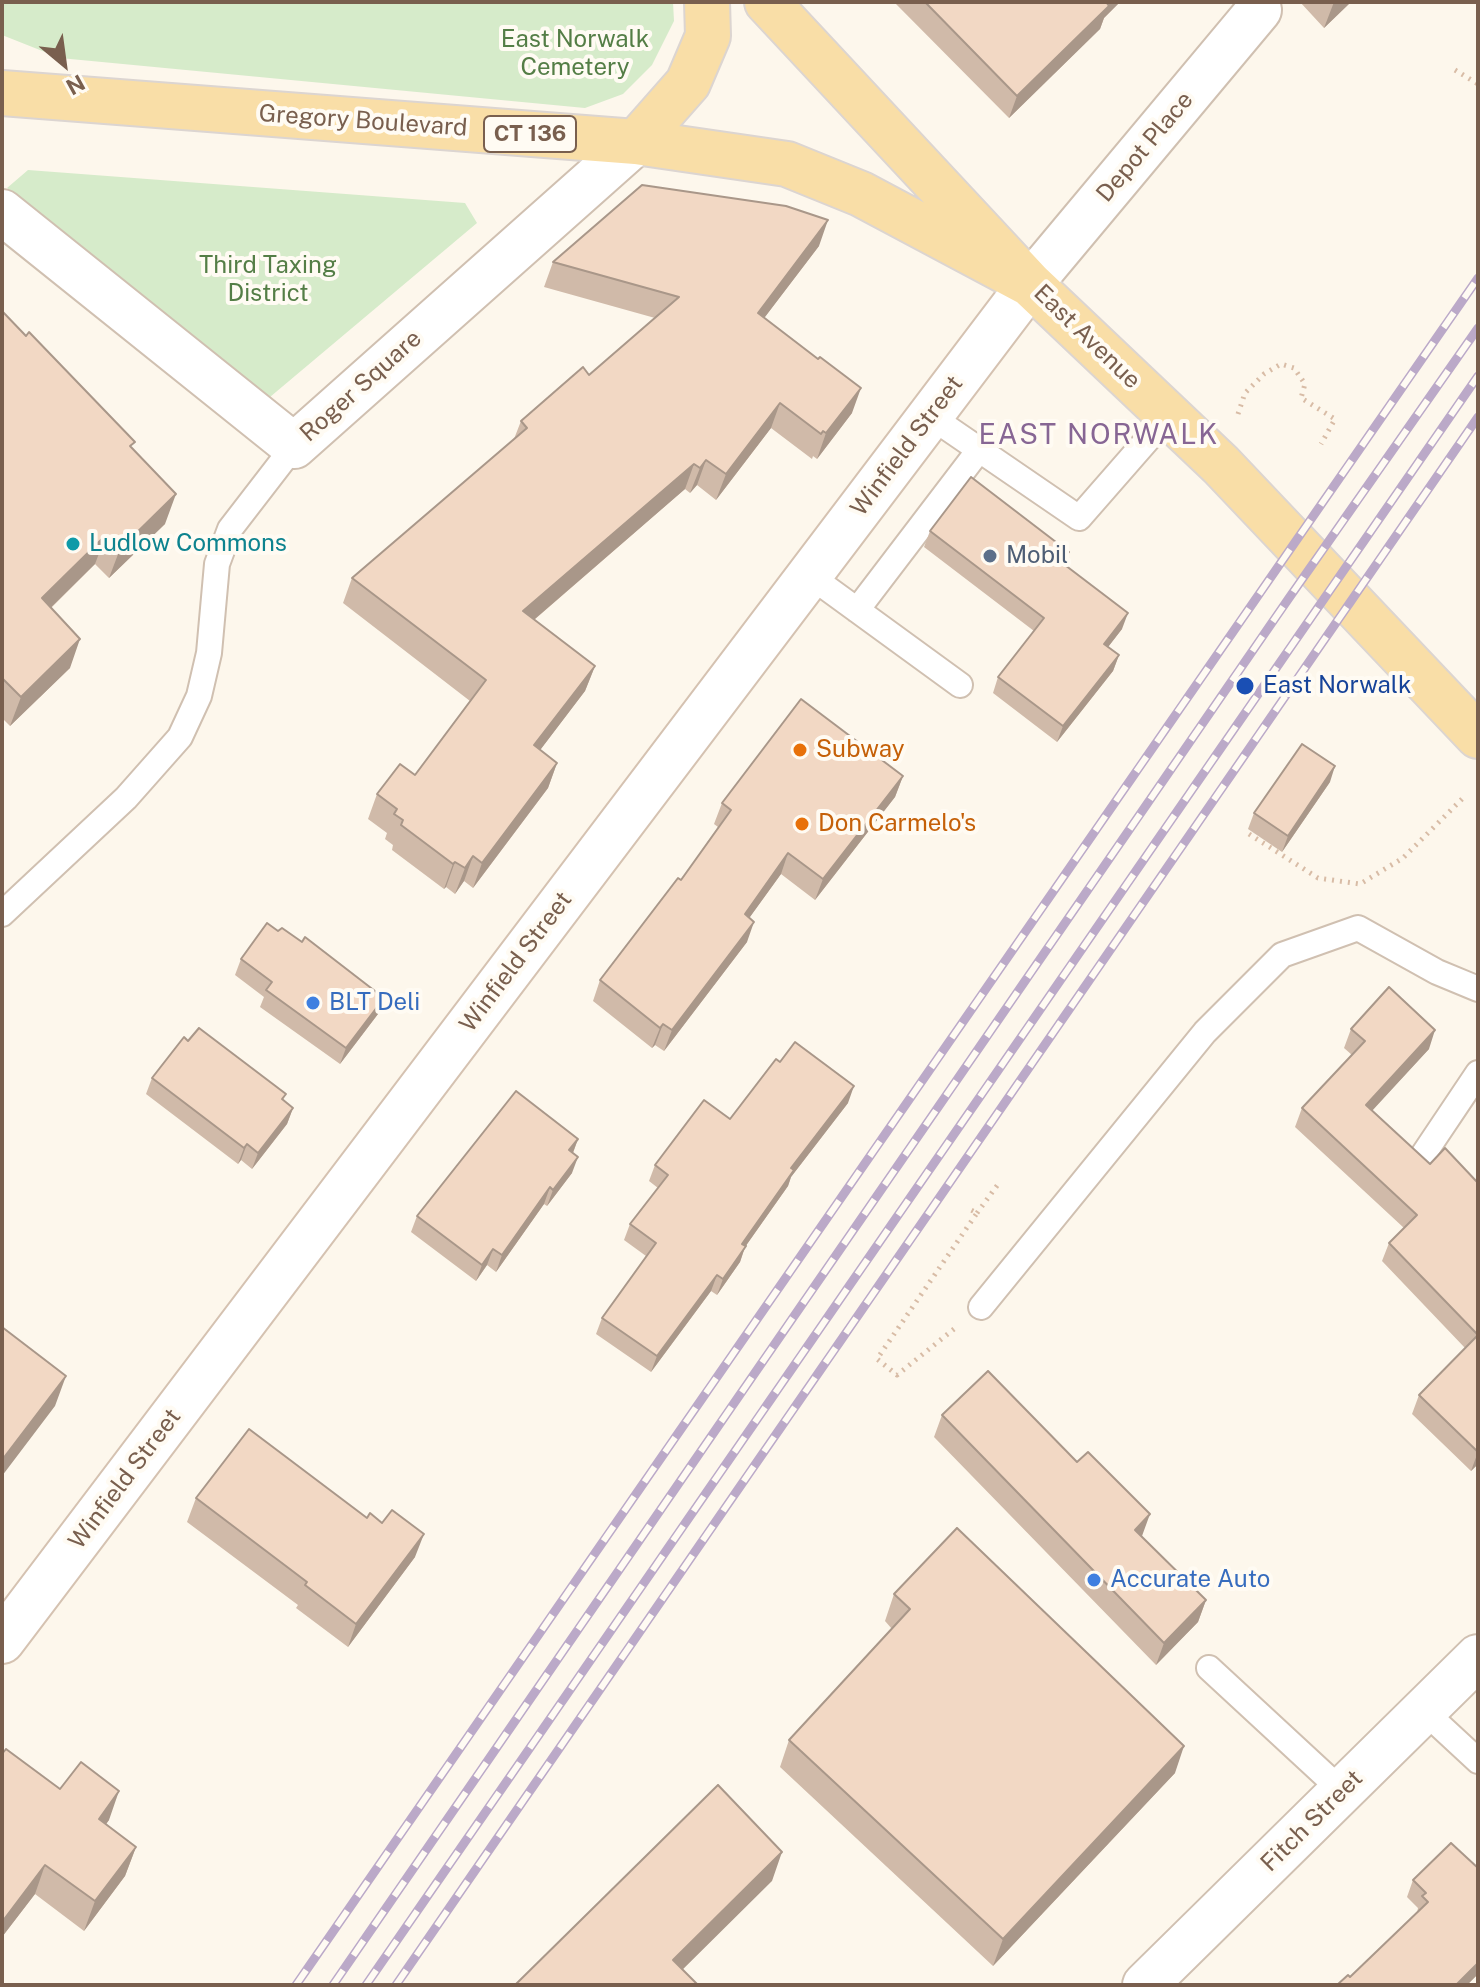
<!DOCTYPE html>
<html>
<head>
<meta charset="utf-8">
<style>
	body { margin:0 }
	#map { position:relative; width:1480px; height:1987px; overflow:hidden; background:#fdf7ec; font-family:"Public Sans",sans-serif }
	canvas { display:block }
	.frame { position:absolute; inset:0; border:4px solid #795f4e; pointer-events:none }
	.north { position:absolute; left:24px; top:24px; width:80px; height:80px; -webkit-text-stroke:6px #fffbf3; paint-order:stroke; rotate:151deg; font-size:22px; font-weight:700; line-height:32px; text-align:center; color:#795f4e }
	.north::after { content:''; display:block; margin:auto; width:28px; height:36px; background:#795f4e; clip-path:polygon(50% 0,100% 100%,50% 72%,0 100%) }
</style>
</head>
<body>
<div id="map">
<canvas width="1480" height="1987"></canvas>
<div class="frame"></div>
<div class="north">N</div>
</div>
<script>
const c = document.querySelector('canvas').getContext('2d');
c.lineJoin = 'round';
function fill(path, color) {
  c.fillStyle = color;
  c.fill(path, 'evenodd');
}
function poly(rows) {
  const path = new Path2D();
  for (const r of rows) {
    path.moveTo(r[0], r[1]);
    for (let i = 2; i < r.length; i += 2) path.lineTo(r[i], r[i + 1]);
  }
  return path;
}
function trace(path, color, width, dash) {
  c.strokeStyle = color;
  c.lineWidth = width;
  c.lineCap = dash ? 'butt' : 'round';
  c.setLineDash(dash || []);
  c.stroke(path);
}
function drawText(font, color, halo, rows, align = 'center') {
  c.font = font + ' "Public Sans",sans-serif';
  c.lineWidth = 8;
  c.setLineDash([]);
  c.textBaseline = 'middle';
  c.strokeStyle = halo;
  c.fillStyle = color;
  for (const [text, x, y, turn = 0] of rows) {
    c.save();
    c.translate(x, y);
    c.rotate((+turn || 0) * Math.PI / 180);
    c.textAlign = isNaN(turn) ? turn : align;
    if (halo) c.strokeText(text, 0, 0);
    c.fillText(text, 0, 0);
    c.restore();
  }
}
fill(poly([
	[2,2,673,2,674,21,652,65,623,94,585,108,60,58,2,35],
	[28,170,465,203,477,223,270,397,7,188]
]), '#d6ebca');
const service = poly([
	[930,416,1079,518,1169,415],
	[809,575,960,685],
	[857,610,979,450],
	[2,914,126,798,180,737,199,696,209,653,217,564,230,529,294,446],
	[1421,1158,1478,1073],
	[981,1307,1205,1032,1282,955,1358,928,1437,972,1478,989],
	[1209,1668,1342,1791],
	[1424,1711,1478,1761]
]);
const minor = poly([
	[2,212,294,446,636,142],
	[1030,284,1259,10],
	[1145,1985,1478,1657]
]);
const secondary = poly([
	[2,1641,1030,284]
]);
const primary = poly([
	[767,2,1030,284,1221,465,1478,736],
	[2,93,636,142,787,164,861,194,1030,284],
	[636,142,688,83,708,36,707,2]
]);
trace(service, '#d0c0b1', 28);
trace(minor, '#d0c0b1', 48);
trace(secondary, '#d5c2b1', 48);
trace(primary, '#dcd5d1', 48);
trace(poly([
	[1455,70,1478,84],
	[1238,414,1245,393,1264,374,1281,364,1294,368,1305,384,1301,398,1335,419,1321,444],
	[1249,834,1318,878,1360,884,1403,858,1465,796],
	[977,1213,999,1183],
	[954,1329,897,1375,877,1359,977,1213,971,1210]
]), '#d8bca6', 5, [2, 6]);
trace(service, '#fff', 24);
trace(minor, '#fff', 44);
trace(secondary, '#fff', 44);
trace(primary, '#f9dea7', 44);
const rail = poly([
	[296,1985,1478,278],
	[333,1985,1289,598,1478,328],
	[366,1985,1478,376],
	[396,1985,1478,417]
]);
trace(rail, '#bba9c8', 9);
trace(rail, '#fffbf3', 6, [18]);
fill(poly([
	[894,2,1120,2,1104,18,1100,29,1009,118],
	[1300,2,1351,2,1324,28],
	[819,246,764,318,852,413,817,459,813,456,812,459,771,428,716,500,697,485,690,493,685,489,534,620,595,666,585,691,540,750,557,763,548,788,473,888,464,881,455,894,446,887,444,889,392,850,393,845,385,839,387,833,368,819,377,794,415,775,470,701,343,603,352,578,514,439,521,421,589,375,655,318,544,287,553,262],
	[2,311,132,448,165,524,109,578,95,564,51,608,70,668,10,726,2,718],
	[930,531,1069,552,1064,565,1122,629,1108,647,1119,655,1113,671,1057,742,993,693,998,677,1034,631,924,547],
	[903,776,895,797,815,900,781,874,749,918,747,942,664,1051,655,1045,652,1048,593,1001,600,980,681,880,718,827,714,824,722,803],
	[1330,782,1282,852,1248,829,1254,813],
	[278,931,302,942,378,1014,340,1064,260,1007,264,997,235,975,241,959],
	[1351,1029,1429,1049,1372,1110,1430,1164,1478,1183,1478,1464,1471,1471,1412,1414,1419,1395,1465,1348,1382,1261,1389,1243,1404,1228,1295,1127,1302,1108,1352,1055,1344,1048],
	[188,1041,286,1094,283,1100,293,1108,287,1124,252,1169,241,1160,238,1164,146,1094,152,1078],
	[848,1103,791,1177,788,1186,745,1247,740,1262,717,1295,711,1291,651,1372,596,1334,602,1318,646,1256,624,1240,630,1224,658,1188,649,1181,655,1165,730,1119],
	[578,1139,573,1153,572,1173,547,1206,544,1204,496,1272,487,1265,476,1281,411,1232,417,1216],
	[942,1415,1142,1537,1206,1600,1198,1622,1156,1665,934,1437],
	[196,1498,367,1518,415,1557,348,1647,296,1608,298,1605,187,1522],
	[894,1594,1175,1773,993,1966,780,1767,789,1740,892,1629,885,1621],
	[2,1754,109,1820,106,1824,136,1847,125,1876,84,1931,35,1894,2,1937],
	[1451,1843,1478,1974,1467,1985,1337,1985,1350,1977,1417,1913,1418,1908,1407,1897,1413,1880]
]), '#d0baa9');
fill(poly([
	[1106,2,1120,2,1104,18,1100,29,1009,118,1017,96],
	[1334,2,1351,2,1324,28],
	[828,220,819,246,749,338,758,313],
	[861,388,852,413,817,459,826,433],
	[780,403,771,428,716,500,726,474],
	[706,460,697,485,690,493,700,468],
	[694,464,685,489,514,637,523,611],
	[176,494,165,524,109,578,120,549],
	[106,535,95,564,31,627,42,598],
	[1128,613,1122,629,1098,660,1104,644],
	[80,639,70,668,10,726,21,697],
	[1119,655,1113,671,1057,742,1063,726],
	[595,666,585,691,525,770,534,745],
	[557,763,548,788,473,888,482,863],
	[1335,766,1330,782,1282,852,1288,836],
	[903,776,895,797,815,900,823,879],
	[788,853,781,874,737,935,745,914],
	[473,856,464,881,455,894,465,868],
	[455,862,446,887,444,889,453,864],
	[754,922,747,942,664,1051,672,1030],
	[384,998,378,1014,340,1064,346,1048],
	[663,1024,655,1045,652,1048,660,1028],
	[1435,1030,1429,1049,1360,1124,1366,1105],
	[854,1086,848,1103,791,1177,788,1186,745,1247,740,1262,717,1295,723,1279,742,1244,791,1168],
	[293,1108,287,1124,252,1169,258,1153],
	[578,1139,572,1155,569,1150],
	[247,1144,241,1160,238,1164,244,1148],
	[578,1157,572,1173,547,1206,553,1190],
	[550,1187,544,1204,496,1272,502,1255],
	[493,1249,487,1265,476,1281,482,1265],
	[717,1275,711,1291,651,1372,657,1356],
	[66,1376,55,1406,2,1476,2,1460],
	[1478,1452,1478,1464,1471,1471],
	[1150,1514,1142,1536,1127,1552,1135,1530],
	[424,1534,415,1557,348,1647,356,1624],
	[1206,1600,1198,1622,1156,1665,1164,1643],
	[1184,1746,1175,1773,993,1966,1003,1939],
	[119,1791,109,1820,88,1849,99,1819],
	[136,1847,125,1876,84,1931,95,1901],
	[782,1852,772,1881,667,1985,673,1960],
	[45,1865,35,1894,2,1937,2,1922],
	[1478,1963,1478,1974,1467,1985,1456,1985]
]), '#a99789');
const building = poly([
	[925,2,1106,2,1109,6,1017,96,925,2],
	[642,185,786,206,828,220,758,313,818,359,820,357,861,388,826,433,823,431,821,434,780,403,726,474,706,460,700,468,694,464,523,611,595,666,534,745,557,763,482,863,473,856,465,868,455,862,453,864,401,825,403,820,394,814,397,809,377,794,400,764,415,775,486,680,352,578,527,428,521,421,583,367,589,375,679,297,553,262,642,185],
	[2,311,26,336,29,332,135,442,130,446,176,494,120,549,106,535,42,598,80,639,21,697,2,678,2,311],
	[971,477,1069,552,1061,562,1128,613,1104,644,1119,655,1063,726,998,677,1044,618,930,531,971,477],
	[801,699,903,776,823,879,788,853,745,914,754,922,672,1030,663,1024,660,1028,600,980,678,878,681,880,731,810,722,803,801,699],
	[1302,744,1335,766,1288,836,1254,813,1302,744],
	[267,923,278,931,282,928,302,942,305,937,384,998,346,1048,266,990,272,982,241,959,267,923],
	[1389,987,1435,1030,1366,1105,1430,1164,1445,1148,1478,1183,1478,1452,1419,1395,1478,1335,1389,1243,1417,1215,1302,1108,1365,1041,1351,1029,1389,987],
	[199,1028,286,1094,282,1099,293,1108,258,1153,247,1144,244,1148,152,1078,184,1037,188,1041,199,1028],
	[795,1042,854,1086,791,1168,794,1170,742,1244,746,1246,723,1279,717,1275,657,1356,602,1318,656,1243,630,1224,668,1175,655,1165,704,1100,730,1119,776,1059,780,1062,795,1042],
	[516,1091,578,1139,569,1150,578,1157,553,1190,550,1187,502,1255,493,1249,482,1265,417,1216,516,1091],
	[2,1327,66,1376,2,1460,2,1327],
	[988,1371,1077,1462,1088,1452,1150,1514,1135,1530,1206,1600,1164,1643,942,1415,988,1371],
	[249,1429,367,1518,370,1513,382,1523,392,1510,424,1534,356,1624,305,1585,307,1582,196,1498,249,1429],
	[957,1528,1184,1746,1003,1939,789,1740,910,1609,894,1594,957,1528],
	[6,1749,60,1789,81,1762,119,1791,99,1819,136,1847,95,1901,45,1865,2,1922,2,1754,6,1749],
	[718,1785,782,1852,673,1960,698,1985,515,1985,718,1785],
	[1451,1843,1478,1868,1478,1963,1456,1985,1337,1985,1348,1975,1350,1977,1428,1902,1422,1896,1426,1893,1413,1880,1451,1843]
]);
fill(building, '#f2d8c4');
trace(building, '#a99789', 2);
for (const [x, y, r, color] of [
	[73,544,8,"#0f9aa8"],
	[990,556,8,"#5c6f8a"],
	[1245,686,10,"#1a4fb4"],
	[800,750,8,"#e8710a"],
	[802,824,8,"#e8710a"],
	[313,1003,8,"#3f7fe0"],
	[1094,1580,8,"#3f7fe0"]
]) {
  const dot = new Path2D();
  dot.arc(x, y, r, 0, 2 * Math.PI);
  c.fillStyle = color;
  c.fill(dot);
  trace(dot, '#fffbf3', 3);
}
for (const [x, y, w] of [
	[530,134,92]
]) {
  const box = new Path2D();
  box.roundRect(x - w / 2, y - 18, w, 36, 6);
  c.fillStyle = '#fffbf3';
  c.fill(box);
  trace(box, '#795f4e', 2);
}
drawText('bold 22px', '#795f4e', null, [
	["CT 136",530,134]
]);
drawText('24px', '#547e46', '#fffbf3', [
	["East Norwalk",575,40],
	["Cemetery",575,68],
	["Third Taxing",268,266],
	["District",268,294]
]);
drawText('24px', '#795f4e', '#fffbf3', [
	["Gregory Boulevard",363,121,4],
	["Depot Place",1145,147,-50],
	["East Avenue",1087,337,44],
	["Roger Square",361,386,-42],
	["Winfield Street",907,446,-53],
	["Winfield Street",516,962,-53],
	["Winfield Street",125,1479,-53],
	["Fitch Street",1312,1821,-45]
]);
drawText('24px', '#0d838f', '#fffbf3', [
	["Ludlow Commons",89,544]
], 'left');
drawText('24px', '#4e5e75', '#fffbf3', [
	["Mobil",1006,556]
], 'left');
drawText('24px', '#164399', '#fffbf3', [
	["East Norwalk",1263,686]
], 'left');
drawText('24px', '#c56008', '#fffbf3', [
	["Subway",816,750],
	["Don Carmelo's",818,824]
], 'left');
drawText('24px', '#366cbe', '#fffbf3', [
	["BLT Deli",329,1003],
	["Accurate Auto",1110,1580]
], 'left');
c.letterSpacing = '2px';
drawText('28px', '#876694', '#fffbf3', [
	["EAST NORWALK",1099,435]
]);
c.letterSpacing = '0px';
</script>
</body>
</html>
